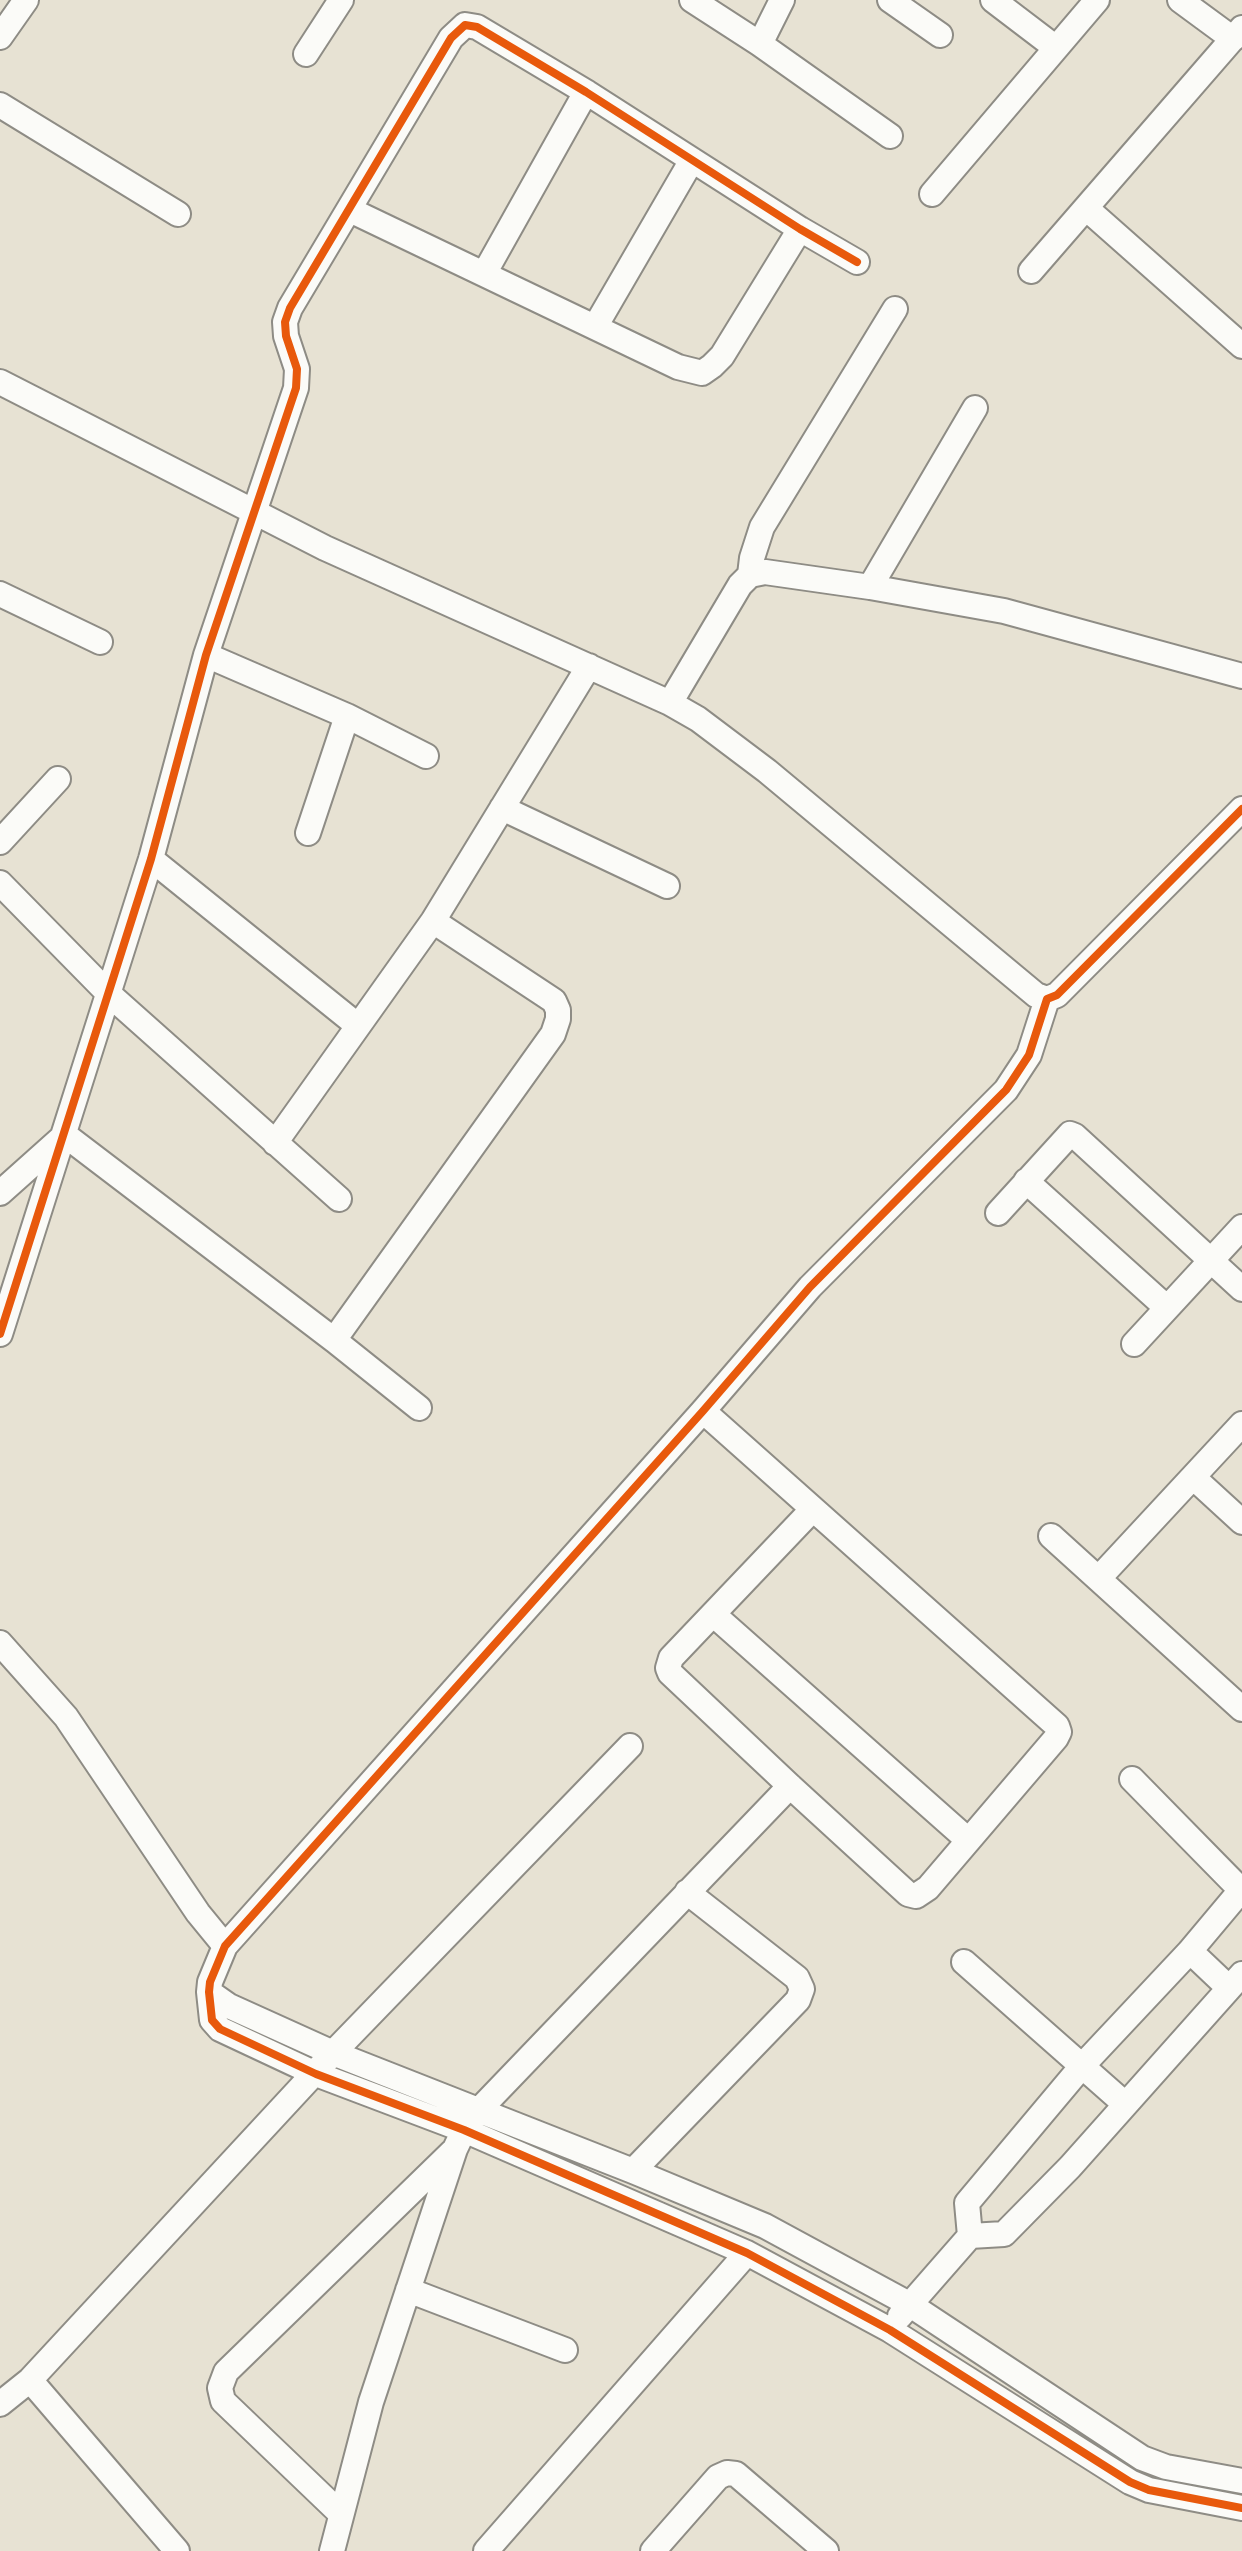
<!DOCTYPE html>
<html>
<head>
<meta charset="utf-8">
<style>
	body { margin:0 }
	canvas { display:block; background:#e7e2d3 }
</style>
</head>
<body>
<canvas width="1242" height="2551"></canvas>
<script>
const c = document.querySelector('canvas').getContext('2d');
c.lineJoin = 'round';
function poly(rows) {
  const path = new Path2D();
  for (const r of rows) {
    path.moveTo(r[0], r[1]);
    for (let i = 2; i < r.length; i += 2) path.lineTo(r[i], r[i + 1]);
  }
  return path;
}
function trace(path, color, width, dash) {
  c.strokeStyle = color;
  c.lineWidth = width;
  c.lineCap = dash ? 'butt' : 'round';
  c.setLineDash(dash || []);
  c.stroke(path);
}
const minor = poly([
	[692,0,760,44,890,136],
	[890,0,940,35],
	[993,0,1056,48],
	[1180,0,1233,39],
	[0,37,26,0],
	[760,44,782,0],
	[306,54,341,0],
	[0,105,178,214],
	[932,194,1097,0],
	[1086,208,1242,346],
	[350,210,678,367,702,373,712,366,722,356,800,229],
	[1031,271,1242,28],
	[484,274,586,92],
	[595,327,692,160],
	[0,382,325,548,670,703,698,719,767,771,1036,995,1047,999],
	[750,575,752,558,762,527,895,309],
	[870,587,975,408],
	[0,594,100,642],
	[206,655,347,716,426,756],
	[670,703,740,585,750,575,765,572,870,587,1004,611,1242,676],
	[502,808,667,886],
	[1242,809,1057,995,1047,999,1029,1055,1006,1090,810,1287,703,1411,225,1946,210,1982,209,1992,212,2020,220,2029,316,2074,464,2130,747,2253,890,2330,1130,2482,1149,2490,1242,2508],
	[308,833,347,716],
	[0,842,58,779],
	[151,859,357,1025],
	[0,883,110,995,339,1199],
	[275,1143,433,921,589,666],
	[1026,1181,1167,1308],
	[0,1193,65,1135,334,1340,419,1408],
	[998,1213,1070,1134,1075,1136,1242,1289],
	[0,1334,151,859,206,655,296,388,297,369,286,336,285,322,290,308,451,38,465,25,477,27,586,92,800,229,857,262],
	[334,1340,553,1034,558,1019,558,1010,554,1001,433,921],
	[1134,1344,1242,1227],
	[703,1411,1057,1726,1059,1732,1056,1738,928,1888,916,1896,908,1894,790,1786,670,1673,668,1668,671,1658,812,1510],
	[1194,1478,1242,1522],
	[1051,1536,1242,1709],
	[1099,1578,1242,1424],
	[714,1615,968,1840],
	[0,1643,66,1717,198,1913,225,1946],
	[1132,1779,1241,1890],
	[1190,1951,1229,1988],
	[964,1962,1125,2104],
	[209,1992,229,2006,333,2053,633,2171,765,2226,909,2304,1142,2458,1166,2467,1242,2481],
	[633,2171,798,2000,802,1989,797,1978,687,1892],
	[970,2236,967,2203,1082,2066,1190,1951,1242,1889],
	[408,2290,565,2350],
	[900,2316,970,2236,1004,2234,1070,2167,1242,1974],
	[30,2380,177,2551],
	[0,2404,30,2380,333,2053,630,1746],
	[341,2514,223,2401,220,2388,226,2372,452,2152],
	[332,2551,371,2402,455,2149,464,2130,478,2111,790,1786],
	[486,2551,747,2253],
	[653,2551,718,2477,727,2473,736,2474,826,2551]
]);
trace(minor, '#8e8c85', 28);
trace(minor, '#fbfbf8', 24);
trace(poly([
	[1242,809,1057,995,1047,999,1029,1055,1006,1090,810,1287,703,1411,225,1946,210,1982,209,1992,212,2020,220,2029,316,2074,464,2130,747,2253,890,2330,1130,2482,1149,2490,1242,2508],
	[0,1334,151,859,206,655,296,388,297,369,286,336,285,322,290,308,451,38,465,25,477,27,586,92,800,229,857,262]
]), '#e8590c', 8);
</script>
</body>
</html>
